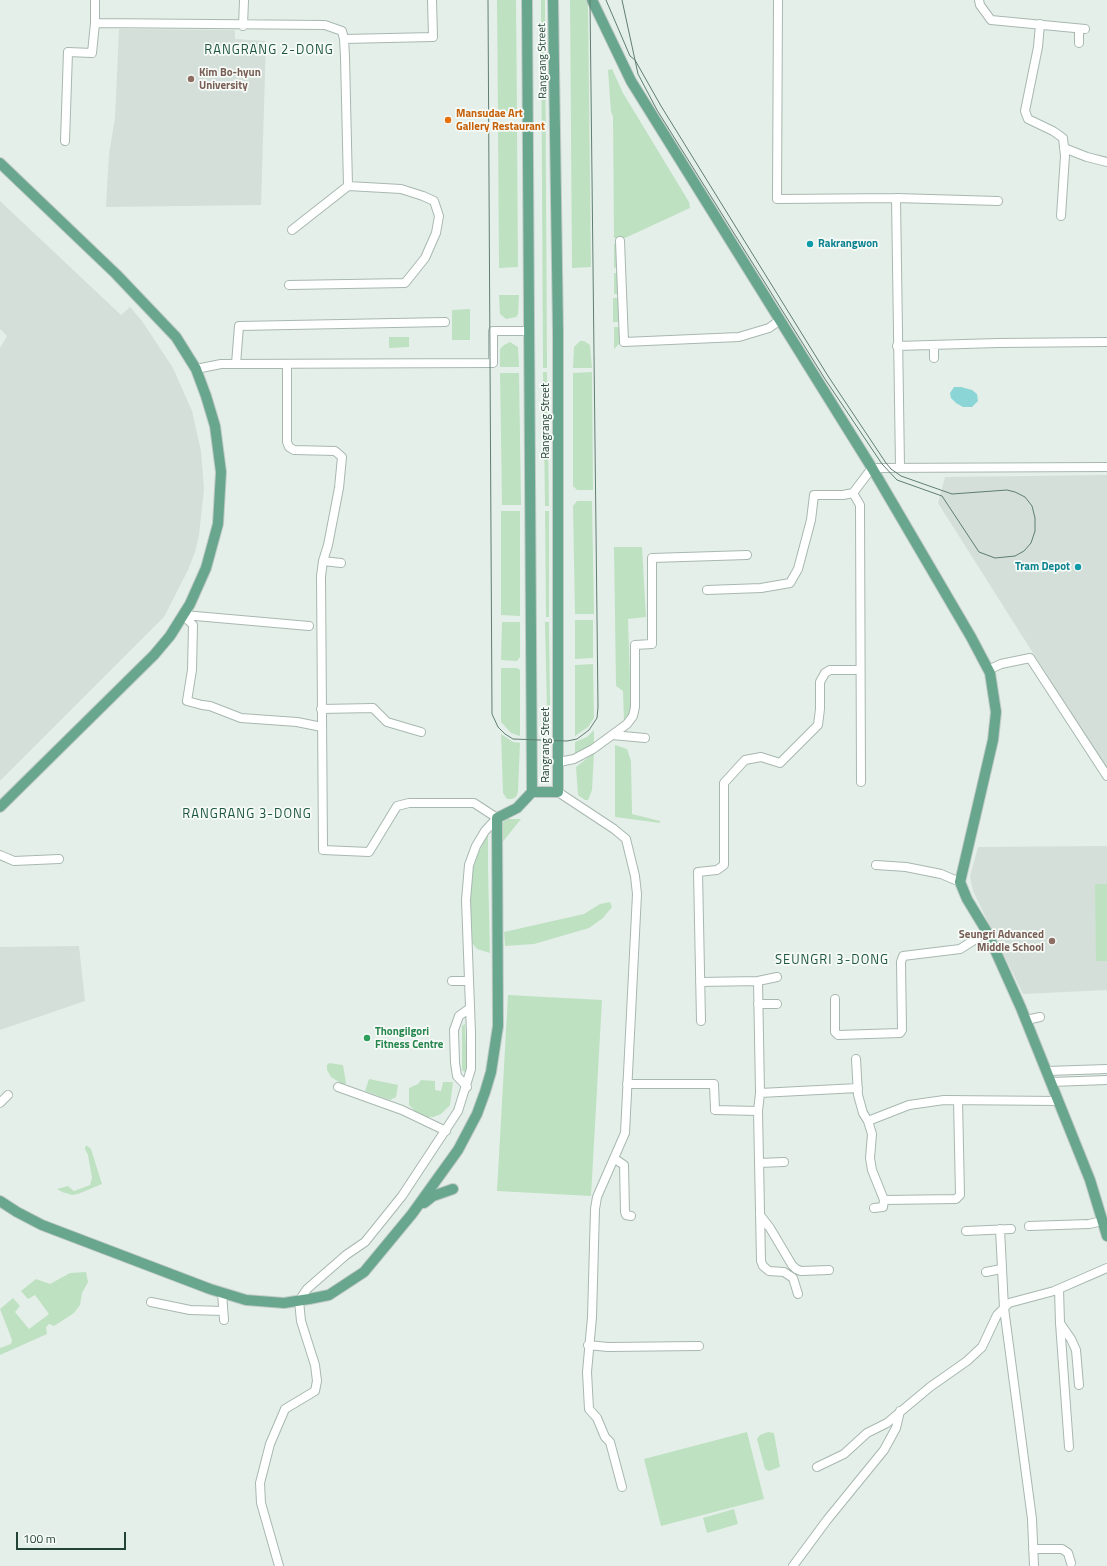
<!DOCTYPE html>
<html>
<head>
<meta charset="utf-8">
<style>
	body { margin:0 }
	#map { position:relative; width:1107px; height:1566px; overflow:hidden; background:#e5efe9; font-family:"Titillium Web",sans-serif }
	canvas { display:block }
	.scale { position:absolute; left:16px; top:1532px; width:110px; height:18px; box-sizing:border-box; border:2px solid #234336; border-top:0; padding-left:5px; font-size:12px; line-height:14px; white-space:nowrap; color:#234336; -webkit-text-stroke:3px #f7fbf8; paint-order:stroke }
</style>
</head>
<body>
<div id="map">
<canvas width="1107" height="1566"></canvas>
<div class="scale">100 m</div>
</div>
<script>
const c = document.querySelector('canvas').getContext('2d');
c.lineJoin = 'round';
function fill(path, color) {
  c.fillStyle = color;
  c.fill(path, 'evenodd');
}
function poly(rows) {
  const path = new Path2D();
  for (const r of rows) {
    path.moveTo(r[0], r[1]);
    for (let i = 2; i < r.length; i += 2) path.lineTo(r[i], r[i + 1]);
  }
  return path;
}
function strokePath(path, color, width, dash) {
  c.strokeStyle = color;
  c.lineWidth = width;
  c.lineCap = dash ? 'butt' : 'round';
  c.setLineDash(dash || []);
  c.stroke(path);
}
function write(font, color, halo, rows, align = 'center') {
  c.font = font + ' "Titillium Web",sans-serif';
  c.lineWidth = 3.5;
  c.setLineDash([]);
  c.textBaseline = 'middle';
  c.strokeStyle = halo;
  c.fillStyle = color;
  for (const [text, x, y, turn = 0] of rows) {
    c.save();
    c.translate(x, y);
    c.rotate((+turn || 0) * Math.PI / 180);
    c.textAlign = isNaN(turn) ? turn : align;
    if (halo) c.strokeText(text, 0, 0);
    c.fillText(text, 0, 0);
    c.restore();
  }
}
fill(poly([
	[119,29,235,30,235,39,266,41,261,205,106,207,109,154,115,118],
	[0,201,121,315,130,307,142,321,173,368,192,411,201,451,204,489,199,535,195,552,188,570,164,617,0,781,0,348,7,336,0,329],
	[1107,475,1107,770,938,503,945,477],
	[1107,846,1107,990,1023,994,973,891,970,876,978,847],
	[79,946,85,1001,0,1030,0,947]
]), '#d3dfd8');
fill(poly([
	[497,0,516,0,517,113,515,116,498,116],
	[541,0,545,0,547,368,543,368],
	[570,0,586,0,588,4,591,267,572,268],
	[612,69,623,93,689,202,690,208,625,238,614,238,613,116,611,112,608,70],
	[498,124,514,124,517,126,518,267,499,268],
	[614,244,619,244,620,267,614,268],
	[614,273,620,273,620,294,614,294],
	[499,295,519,295,518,314,516,317,506,319,500,314],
	[613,298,620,298,620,322,613,322],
	[470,309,470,340,452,340,452,310],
	[614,327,620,327,620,343,614,349],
	[389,337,409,337,409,347,389,348],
	[580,341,584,341,590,345,592,368,573,368,574,347],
	[510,342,518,347,519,367,500,367,500,349,504,345],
	[543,372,547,372,549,506,545,506],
	[592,372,593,490,577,490,573,486,573,373],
	[500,373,519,373,521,505,502,505],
	[577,501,592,501,594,614,575,614,573,506],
	[501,511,520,511,520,616,501,615],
	[545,511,549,511,549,617,546,617],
	[614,547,642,547,646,617,628,619,631,710,624,722,623,691,616,686],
	[575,620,593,620,593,658,575,659],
	[502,622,520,622,520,657,517,661,501,660],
	[545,622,549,622,550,707,547,709],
	[593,664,594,718,588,727,575,736,575,665],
	[501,668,517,668,520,670,520,736,511,733,501,722],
	[594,730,594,743,580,754,575,755,575,742,587,737],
	[501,734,513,742,520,743,518,792,516,797,512,799,507,799,503,793],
	[615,745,627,749,631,761,632,814,660,821,660,823,615,817],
	[594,753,592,790,588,800,585,800,578,795,576,767],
	[507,819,521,819,501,844,502,825,504,820],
	[488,834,488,868,490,953,477,949,472,943,469,935,469,916,471,875,478,853],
	[1095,884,1107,884,1107,961,1096,961],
	[610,902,612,907,603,918,589,928,534,944,505,946,504,932,584,914,600,904],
	[508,995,602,1000,591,1196,497,1191],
	[465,1024,467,1070,465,1072,462,1070,462,1026],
	[329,1063,343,1065,346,1083,344,1085,331,1077,327,1070,327,1065],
	[369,1079,398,1085,396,1097,390,1100,365,1091],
	[421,1080,435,1081,435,1090,441,1091,443,1082,453,1082,450,1105,441,1114,433,1117,425,1117,417,1113,409,1105,409,1088,418,1084],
	[86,1145,91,1149,102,1184,78,1194,72,1195,62,1192,57,1189,68,1186,74,1191,90,1185,92,1178,88,1155,85,1149],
	[86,1272,88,1282,82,1293,80,1305,74,1313,54,1326,49,1324,46,1327,47,1334,0,1355,0,1348,11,1344,12,1340,0,1309,13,1298,20,1306,15,1312,29,1329,49,1314,35,1295,28,1299,21,1291,36,1279,50,1284,70,1273],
	[747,1432,764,1499,661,1526,644,1459],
	[768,1432,774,1433,780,1467,769,1471,765,1469,757,1439,760,1435],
	[734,1509,738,1524,707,1533,703,1518]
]), '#bee1c2');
fill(poly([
	[954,387,961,387,972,390,977,394,978,401,972,407,963,407,956,403,951,398,950,393]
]), '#8bd5d6');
const minor = poly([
	[95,0,95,23],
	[778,0,777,199,896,198,998,201],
	[979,0,980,5,991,20,1085,29],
	[1040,24,1038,47,1025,111,1028,119,1053,131,1063,138,1065,156,1061,216],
	[243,26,244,0],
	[1079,29,1079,43],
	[344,39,433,37,432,0],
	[65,141,68,52,92,53,95,23,325,25,342,31,344,39,345,57,348,186,401,189,423,196,434,201,439,216,436,233,425,258,405,283,289,285],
	[1064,148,1087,157,1107,162],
	[896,198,900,467],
	[292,230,348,186],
	[620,241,624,342,739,337,769,328,780,320],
	[897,346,998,343,1107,342],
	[934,358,934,345],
	[236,364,239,326,445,322],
	[196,369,221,364,493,363,493,331,529,331],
	[853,493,860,505,861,782],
	[323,561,341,563],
	[707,590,761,588,790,583,798,569,811,520,814,495,843,495,853,493,872,468,1107,467],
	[183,615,193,625,192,670,187,701,202,705,210,706,241,718,297,722,322,727],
	[184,615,309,626],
	[988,670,1001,664,1030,658,1107,776],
	[321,709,373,708,387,722,421,732],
	[612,735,645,738],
	[559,762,574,759,593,749,627,724,633,716,635,707,635,645,652,644,652,558,747,555],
	[558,792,614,829,626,839,635,876,637,894,625,1133,597,1197,595,1209,592,1317,587,1372,589,1409,597,1418,605,1437,610,1442,622,1487],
	[0,855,14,861,59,859],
	[876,865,906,867,941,874,960,882],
	[452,981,469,981],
	[758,981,760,1093,758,1111],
	[700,982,758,981,777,977],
	[835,999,835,1032,838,1035,900,1033,902,1030,901,962,903,956,960,949,987,932],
	[758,1004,777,1004],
	[1026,1020,1040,1017],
	[701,1021,698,872,717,870,724,865,724,783,745,760,761,757,780,763,818,725,820,709,820,682,825,673,830,670,860,670],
	[856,1059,858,1095,863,1113,868,1121,872,1134,870,1158,872,1170,884,1200,956,1199,960,1195,958,1100],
	[1047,1071,1107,1069],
	[1051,1082,1107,1080],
	[627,1084,714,1084,715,1110,758,1111,761,1261,763,1266,769,1271,784,1272,793,1278,798,1294],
	[338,1087,402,1110,446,1131],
	[467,1087,457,1076,455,1063,454,1030,459,1016,470,1008],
	[760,1093,858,1088],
	[0,1103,8,1095],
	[868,1121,909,1105,944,1100,1059,1101],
	[615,1159,624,1165,625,1212,626,1215,631,1216],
	[759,1163,784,1162],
	[874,1208,883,1207,884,1200],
	[760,1215,770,1228,792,1265,796,1269,801,1271,829,1270],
	[1029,1226,1089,1224,1102,1221],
	[1000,1229,1004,1308,1032,1519,1034,1566],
	[966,1231,1011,1229],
	[986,1272,1001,1269],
	[1059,1289,1060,1323,1071,1339,1076,1350,1079,1385],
	[222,1293,224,1320],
	[151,1302,190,1310,223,1311],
	[1060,1323,1069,1447],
	[588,1345,608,1347,699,1346],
	[817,1467,844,1454,867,1433,887,1423,930,1387,967,1361,982,1347,997,1315,1009,1303,1054,1291,1107,1268],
	[1033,1549,1062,1549,1068,1553,1071,1563],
	[279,1566,261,1503,260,1483,270,1444,285,1409,315,1391,317,1381,315,1365,301,1321,299,1301,307,1289,346,1255,365,1242,402,1196,458,1111,471,1069,471,1033,466,900,469,865,476,846,485,831,497,818,474,803,409,803,397,806,369,852,323,850,321,576,323,561,328,545,339,488,342,457,335,451,294,450,289,447,287,442,287,364],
	[793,1566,827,1520,884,1450,896,1428,900,1411]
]);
const major = poly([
	[527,0,532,792,558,792,558,332,553,0],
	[592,0,631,81,872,468,971,637,990,673,996,712,993,740,960,882,967,899,987,932,1021,1008,1090,1180,1107,1236],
	[0,163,116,274,176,337,196,369,206,396,215,426,221,472,218,524,206,568,190,604,170,636,154,655,0,807],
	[0,1201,17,1212,42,1225,210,1289,246,1300,284,1303,309,1299,329,1295,364,1272,412,1214,458,1150,477,1114,485,1092,491,1072,498,1026,497,818,517,808,532,792],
	[424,1203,433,1196,453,1189]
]);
strokePath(minor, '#a7b8b0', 10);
strokePath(major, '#c1cac7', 12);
strokePath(minor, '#fff', 8);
strokePath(major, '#68a78e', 10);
strokePath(poly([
	[488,0,492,714,498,727,505,734,513,739,567,741,577,739,589,730,597,718,598,707,590,0],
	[606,0,630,56,635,60,661,106,828,376,886,463,891,469,901,476,952,494,1007,490,1015,492,1025,497,1032,506,1035,518,1035,531,1031,543,1024,551,1015,556,995,558,979,552,942,496,897,480,882,464,825,379,657,110,638,74,635,60,622,0]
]), '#5e7e71', 1);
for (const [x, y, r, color] of [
	[191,79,4,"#8d6e63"],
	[448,120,4,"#e8710a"],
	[810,244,4,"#0f9aa8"],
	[1078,567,4,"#0f9aa8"],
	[1052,941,4,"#8d6e63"],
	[367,1038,4,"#2e9e5b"]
]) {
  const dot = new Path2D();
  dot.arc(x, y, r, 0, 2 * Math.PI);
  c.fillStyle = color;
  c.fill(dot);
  strokePath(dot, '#f7fbf8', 1.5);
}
write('11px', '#234336', '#f7fbf8', [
	["Rangrang Street",543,61,-91],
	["Rangrang Street",546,421,-90],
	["Rangrang Street",546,745,-90]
]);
write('bold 11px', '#785e54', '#f7fbf8', [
	["Kim Bo-hyun",199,73],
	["University",199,86],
	["Seungri Advanced",1044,935,"right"],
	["Middle School",1044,948,"right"]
], 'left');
write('bold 11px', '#c56008', '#f7fbf8', [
	["Mansudae Art",456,114],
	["Gallery Restaurant",456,127]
], 'left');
write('bold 11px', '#0d838f', '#f7fbf8', [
	["Rakrangwon",818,244],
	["Tram Depot",1070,567,"right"]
], 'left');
write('bold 11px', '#27864d', '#f7fbf8', [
	["Thongilgori",375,1032],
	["Fitness Centre",375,1045]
], 'left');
c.letterSpacing = '1px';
write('13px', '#1d5640', '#f7fbf8', [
	["RANGRANG 2-DONG",269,51],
	["RANGRANG 3-DONG",247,815],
	["SEUNGRI 3-DONG",832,961]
]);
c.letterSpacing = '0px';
</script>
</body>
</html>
